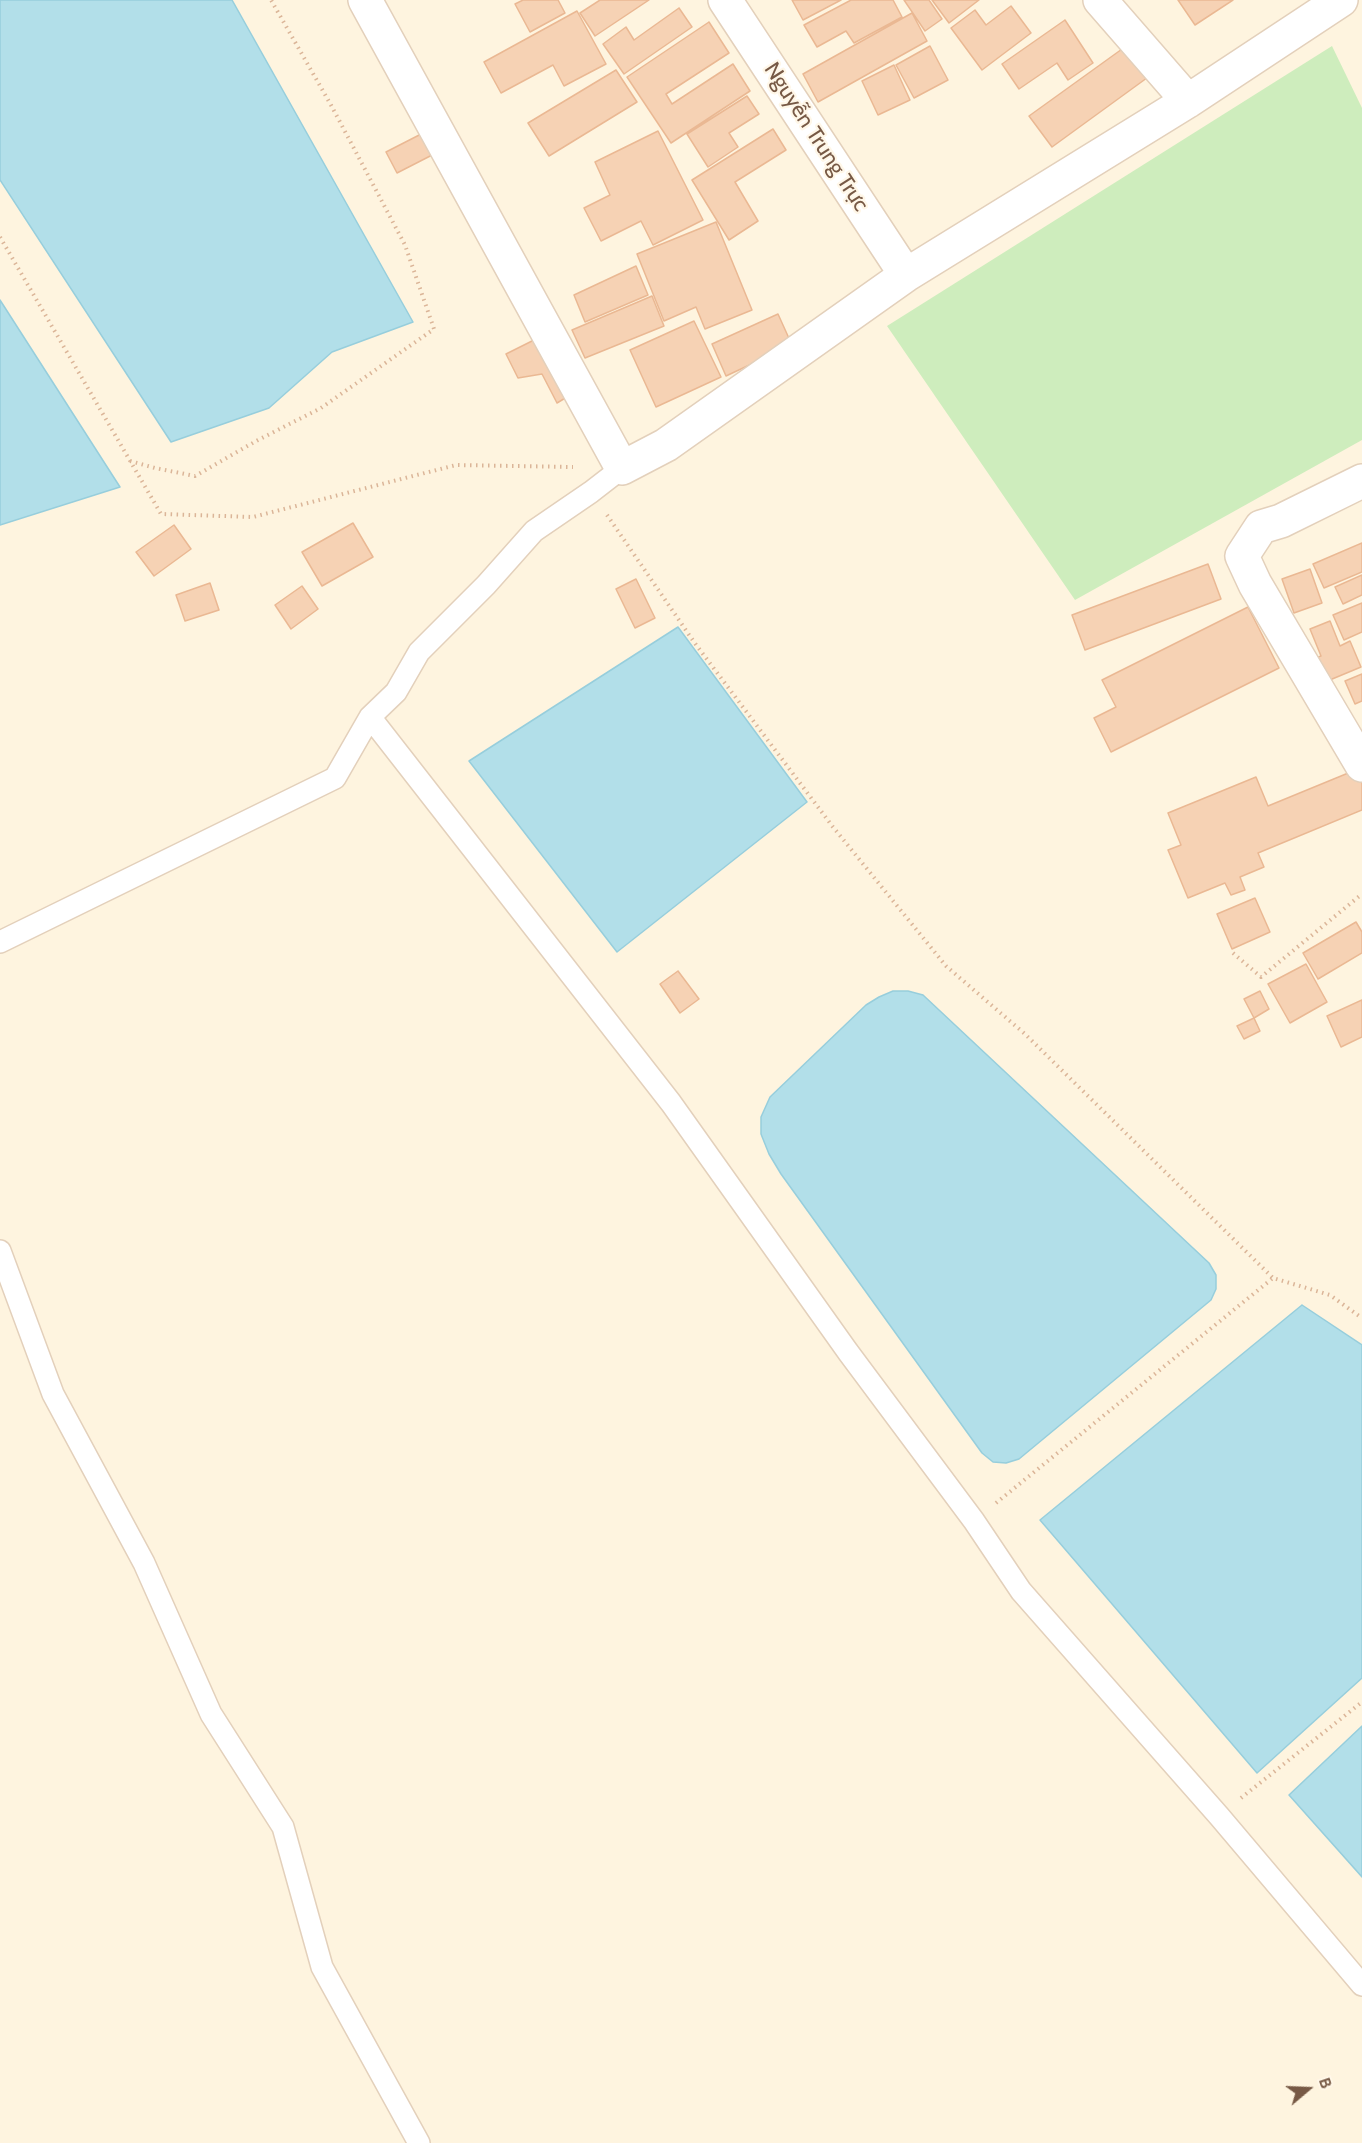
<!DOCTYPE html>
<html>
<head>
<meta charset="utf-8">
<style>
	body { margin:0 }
	#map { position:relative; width:1362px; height:2143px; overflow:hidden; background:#fef4df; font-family:Cabin,sans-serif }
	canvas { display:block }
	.north { position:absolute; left:1278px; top:2059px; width:60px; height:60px; -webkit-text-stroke:4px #fff7e8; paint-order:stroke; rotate:71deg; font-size:16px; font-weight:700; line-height:24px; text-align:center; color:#775945 }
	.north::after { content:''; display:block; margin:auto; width:21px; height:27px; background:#775945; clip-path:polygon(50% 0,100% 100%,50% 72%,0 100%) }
</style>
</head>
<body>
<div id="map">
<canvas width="1362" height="2143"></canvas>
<div class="north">B</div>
</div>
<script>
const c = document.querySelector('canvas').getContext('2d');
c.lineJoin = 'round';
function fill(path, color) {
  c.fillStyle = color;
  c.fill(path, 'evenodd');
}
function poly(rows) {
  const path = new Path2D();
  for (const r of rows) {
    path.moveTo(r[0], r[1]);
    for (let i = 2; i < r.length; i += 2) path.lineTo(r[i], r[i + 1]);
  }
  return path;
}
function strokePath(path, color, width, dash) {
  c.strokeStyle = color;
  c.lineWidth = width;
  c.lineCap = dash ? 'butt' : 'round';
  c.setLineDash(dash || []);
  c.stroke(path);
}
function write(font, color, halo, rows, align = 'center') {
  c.font = font + ' Cabin,sans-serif';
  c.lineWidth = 4.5;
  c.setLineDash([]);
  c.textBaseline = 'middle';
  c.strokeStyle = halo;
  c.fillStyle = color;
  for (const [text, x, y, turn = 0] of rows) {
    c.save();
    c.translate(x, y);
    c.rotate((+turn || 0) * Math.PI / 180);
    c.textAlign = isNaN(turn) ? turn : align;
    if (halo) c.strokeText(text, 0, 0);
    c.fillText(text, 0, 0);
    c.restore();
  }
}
fill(poly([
	[1332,46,1362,108,1362,440,1075,600,887,326]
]), '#ceedbd');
const water = poly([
	[0,0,232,0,413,322,332,352,269,408,171,442,0,180,0,0],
	[0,300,120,487,0,525,0,300],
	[678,627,807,802,617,952,469,761,678,627],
	[893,991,908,991,923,995,1209,1263,1216,1275,1216,1289,1211,1300,1019,1459,1006,1463,993,1462,982,1453,781,1174,769,1154,761,1134,761,1117,770,1097,866,1005,879,997,893,991],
	[1302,1305,1362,1345,1362,1678,1257,1773,1040,1520,1302,1305],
	[1362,1726,1362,1877,1289,1795,1362,1726]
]);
fill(water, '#b2dfe9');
strokePath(water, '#97cedc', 1.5);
const building = poly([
	[523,0,558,0,565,13,530,32,515,4,523,0],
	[600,0,649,0,595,36,580,13,600,0],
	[792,0,841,0,803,20,792,0],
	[851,0,893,0,902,17,854,43,846,31,817,47,804,25,851,0],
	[904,0,929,0,942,19,925,31,904,0],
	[932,0,979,0,949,23,932,0],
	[1178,0,1233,0,1195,25,1178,0],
	[1011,6,1031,33,982,70,951,28,975,10,986,25,1011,6],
	[679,8,692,27,624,74,603,44,626,27,634,40,679,8],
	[577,11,606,64,564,86,553,65,501,93,484,62,577,11],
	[912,13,927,41,818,102,803,74,912,13],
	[1065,20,1093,63,1068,80,1057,63,1019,89,1002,64,1065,20],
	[709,22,729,53,666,94,672,104,733,64,750,91,671,143,627,77,709,22],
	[1129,44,1151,75,1052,147,1029,116,1129,44],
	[930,46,948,80,914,98,896,65,930,46],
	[894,65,910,100,878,115,862,81,894,65],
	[616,70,637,102,549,156,528,123,616,70],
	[747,96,759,114,729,133,738,147,708,167,687,134,747,96],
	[773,129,786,150,735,182,758,221,729,240,692,180,773,129],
	[427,131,438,152,397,173,386,152,427,131],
	[658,131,703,220,653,245,641,221,601,241,584,208,610,195,595,162,658,131],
	[716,222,752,310,705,329,696,307,664,321,637,254,716,222],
	[636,266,648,295,585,322,574,295,636,266],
	[652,296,664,326,585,358,572,330,652,296],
	[778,314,792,345,726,376,712,344,778,314],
	[694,321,721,377,656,407,630,350,694,321],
	[542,336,572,394,557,403,542,374,518,378,506,354,542,336],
	[353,523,373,557,322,586,302,552,353,523],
	[174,525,191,549,154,576,136,552,174,525],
	[1362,543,1362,572,1324,588,1313,564,1362,543],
	[1208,564,1221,599,1085,650,1072,615,1208,564],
	[1310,569,1322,603,1294,613,1282,579,1310,569],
	[1362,575,1362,595,1343,604,1335,587,1362,575],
	[636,579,655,618,635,628,616,589,636,579],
	[210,583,219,610,185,621,176,595,210,583],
	[302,586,318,609,291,629,275,605,302,586],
	[1362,603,1362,632,1344,640,1333,615,1362,603],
	[1248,607,1279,668,1111,752,1094,718,1116,707,1102,680,1248,607],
	[1330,621,1340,646,1350,641,1361,667,1325,682,1315,658,1321,656,1310,629,1330,621],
	[1362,674,1362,701,1355,704,1345,681,1362,674],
	[1358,769,1362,779,1362,810,1258,853,1264,867,1240,877,1245,890,1231,895,1225,883,1188,898,1168,850,1181,845,1168,813,1256,777,1268,806,1358,769],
	[1255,898,1270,932,1232,949,1217,914,1255,898],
	[1356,922,1362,932,1362,953,1318,979,1303,953,1356,922],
	[1306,964,1327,1002,1290,1023,1268,984,1306,964],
	[678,971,699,999,680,1013,660,984,678,971],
	[1260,991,1269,1009,1254,1018,1244,999,1260,991],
	[1362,1000,1362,1037,1341,1047,1327,1016,1362,1000],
	[1254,1018,1260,1031,1244,1039,1237,1026,1254,1018]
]);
fill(building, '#f6d2b4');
strokePath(building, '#eab893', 1.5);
const service = poly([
	[370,717,671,1103,848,1352,974,1521,1021,1591,1219,1816,1362,1985],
	[0,942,335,778,370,717,396,692,419,652,486,585,534,531,591,492,622,468],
	[0,1251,53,1394,144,1563,211,1714,283,1827,322,1967,419,2143]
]);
const minor = poly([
	[365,0,622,468,666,445,906,275,1188,101,1341,0],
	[725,0,906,275],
	[1100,0,1188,101],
	[1362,481,1281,521,1261,527,1242,556,1255,584,1362,765]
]);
strokePath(service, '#e3d0bb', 24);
strokePath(minor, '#e3d0bb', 36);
strokePath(poly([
	[0,237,161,514,253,517,456,465,573,467],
	[130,461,155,468,195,476,258,440,321,408,434,329,405,245,331,105,271,0],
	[607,515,694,642,833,827,946,966,1025,1034,1273,1278],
	[1233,953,1261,977,1362,894],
	[996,1503,1273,1278,1330,1295,1362,1318],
	[1241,1798,1362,1702]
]), '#dbb598', 4, [1.5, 4.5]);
strokePath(service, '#fff', 21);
strokePath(minor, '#fff', 33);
write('22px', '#775945', '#fff7e8', [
	["Nguyễn Trung Trực",816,137,57]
]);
</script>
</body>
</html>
